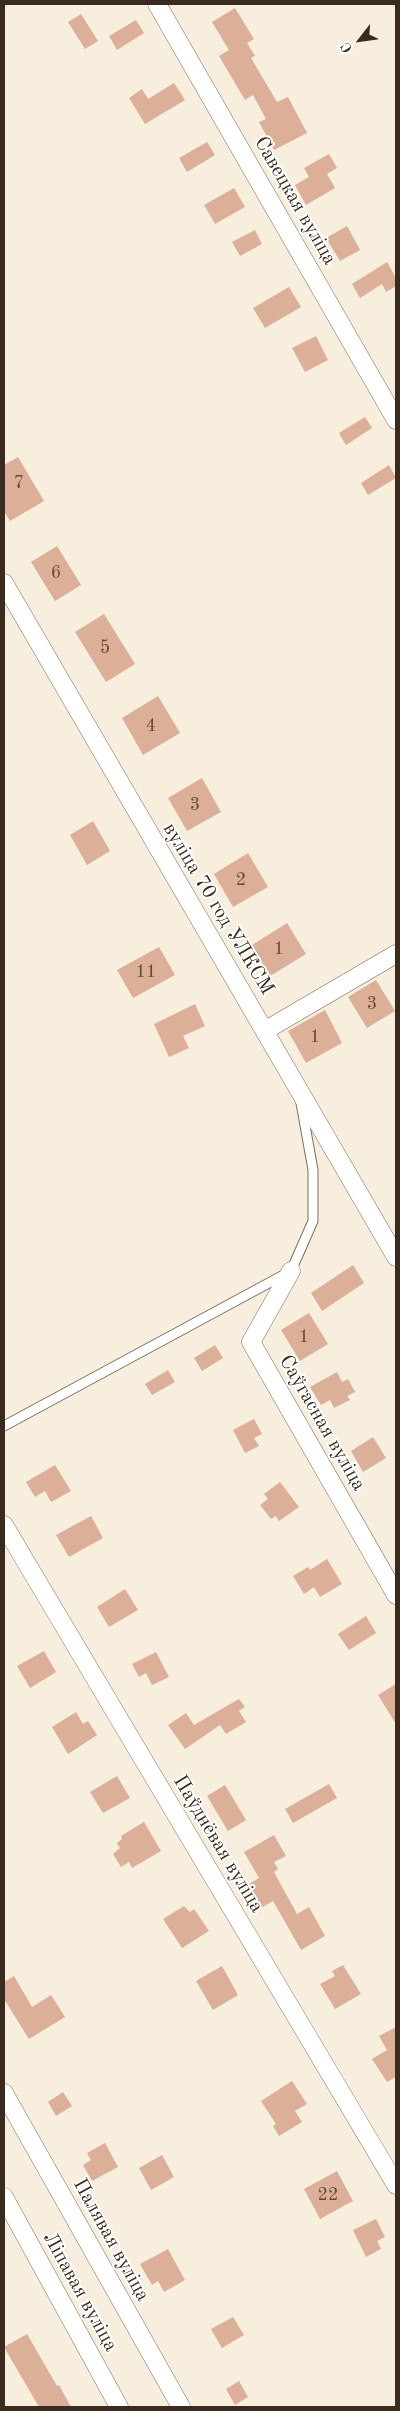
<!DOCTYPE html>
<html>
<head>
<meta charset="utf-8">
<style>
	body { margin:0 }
	#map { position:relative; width:400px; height:2411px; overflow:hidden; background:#f7eede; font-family:"Old Standard TT",serif }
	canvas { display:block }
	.frame { position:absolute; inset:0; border:5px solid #3b2a1e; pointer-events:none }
	.north { position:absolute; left:335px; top:15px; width:50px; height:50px; -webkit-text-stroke:4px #fff; paint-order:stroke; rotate:240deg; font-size:14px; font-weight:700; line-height:20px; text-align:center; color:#3b2a1e }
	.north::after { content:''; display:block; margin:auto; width:18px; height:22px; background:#3b2a1e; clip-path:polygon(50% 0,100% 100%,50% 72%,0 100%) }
</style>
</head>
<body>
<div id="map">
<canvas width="400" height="2411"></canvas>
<div class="frame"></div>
<div class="north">С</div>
</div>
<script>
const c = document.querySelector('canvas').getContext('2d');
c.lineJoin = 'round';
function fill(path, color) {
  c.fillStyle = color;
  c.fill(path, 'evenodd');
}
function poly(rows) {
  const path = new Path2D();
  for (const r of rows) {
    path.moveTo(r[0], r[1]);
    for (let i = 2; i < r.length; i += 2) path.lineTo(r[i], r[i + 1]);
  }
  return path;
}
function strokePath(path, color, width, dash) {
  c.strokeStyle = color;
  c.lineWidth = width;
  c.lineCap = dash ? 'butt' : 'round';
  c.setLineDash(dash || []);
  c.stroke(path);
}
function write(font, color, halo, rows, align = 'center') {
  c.font = font + ' "Old Standard TT",serif';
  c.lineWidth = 4;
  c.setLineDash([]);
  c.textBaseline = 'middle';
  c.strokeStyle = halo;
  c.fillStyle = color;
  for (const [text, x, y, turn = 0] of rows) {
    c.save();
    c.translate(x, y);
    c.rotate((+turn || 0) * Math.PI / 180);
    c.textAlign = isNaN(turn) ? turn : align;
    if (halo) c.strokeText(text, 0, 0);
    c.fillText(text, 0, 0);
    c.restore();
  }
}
fill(poly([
	[235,8,254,39,247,43,255,56,251,58,277,102,288,97,307,133,274,150,259,122,266,119,253,95,245,100,219,56,229,50,212,22],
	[81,14,98,41,85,49,68,22],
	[136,20,144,33,117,50,109,36],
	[174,83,185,100,145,124,129,98,142,89,148,99],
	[207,142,215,155,187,172,179,158],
	[329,154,337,168,327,174,335,188,306,205,295,185,309,177,304,168],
	[234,188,245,207,215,224,204,205],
	[347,226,360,250,340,261,326,238],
	[255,230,262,244,240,256,232,242],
	[387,262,396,278,396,286,386,292,382,284,360,298,352,284],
	[289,287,301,307,265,328,253,308],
	[316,336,328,360,305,372,292,348],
	[365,417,372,428,346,445,339,433],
	[18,457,44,501,10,521,4,511,4,465],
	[389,465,396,478,368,495,361,483],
	[57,546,81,585,55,601,31,562],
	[104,614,135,664,106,682,75,632],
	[158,696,180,733,143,755,122,718],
	[202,778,221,812,187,831,168,798],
	[93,821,110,851,87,865,70,835],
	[248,853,268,887,233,907,214,874],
	[287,923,306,954,270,976,252,945],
	[159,947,175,975,133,998,117,970],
	[376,980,395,1011,367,1028,348,997],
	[195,1004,205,1026,183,1036,189,1048,169,1057,154,1024],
	[325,1010,342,1043,306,1063,288,1031],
	[353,1265,364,1283,322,1311,311,1293],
	[309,1313,328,1344,300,1361,281,1330],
	[215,1345,223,1358,202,1371,194,1358],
	[168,1370,175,1382,152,1395,145,1384],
	[337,1372,342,1382,348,1379,355,1392,347,1396,350,1400,334,1408,330,1400,321,1405,310,1387],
	[254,1419,262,1434,254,1438,259,1446,245,1453,233,1430],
	[373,1437,386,1458,363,1472,351,1451],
	[55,1465,71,1491,51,1502,45,1491,35,1497,26,1482],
	[280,1482,299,1507,279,1521,276,1516,271,1519,260,1505,268,1499,264,1494],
	[91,1516,103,1538,69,1557,56,1535],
	[327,1559,342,1584,320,1597,314,1587,304,1594,293,1576,308,1567,310,1570],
	[125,1589,138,1610,109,1627,97,1607],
	[366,1616,376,1633,349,1650,338,1634],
	[44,1651,56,1672,30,1688,17,1666],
	[156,1652,169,1677,152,1685,146,1673,139,1677,132,1664],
	[396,1684,396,1724,378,1695],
	[239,1699,245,1707,239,1711,246,1722,226,1734,220,1725,185,1749,168,1725,186,1713,194,1725],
	[76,1712,83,1724,88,1721,97,1735,68,1754,52,1727],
	[117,1776,130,1798,103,1813,90,1792],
	[329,1784,337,1798,293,1823,285,1809],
	[225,1785,246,1820,228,1831,207,1796],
	[144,1822,161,1851,132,1868,129,1862,121,1867,113,1854,120,1848,117,1843,122,1839,121,1836],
	[274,1835,286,1856,274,1862,278,1869,274,1872,297,1914,309,1907,325,1936,301,1950,273,1901,257,1910,244,1887,259,1878,244,1852],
	[184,1906,190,1912,194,1909,209,1931,182,1948,163,1919],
	[343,1965,361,1994,335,2009,320,1984,335,1976,332,1971],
	[222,1966,238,1995,213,2010,196,1981],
	[14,1976,32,2007,51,1995,65,2017,29,2039,4,1999,4,1982],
	[396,2027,396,2077,387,2082,372,2059,387,2050,379,2036],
	[292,2081,307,2104,295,2111,302,2122,279,2136,273,2126,276,2124,261,2101],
	[63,2092,72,2106,56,2116,48,2102],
	[105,2143,118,2167,92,2181,83,2165,91,2160,87,2153],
	[162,2155,174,2177,151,2190,139,2168],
	[337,2171,353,2201,320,2219,304,2189],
	[376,2219,385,2237,377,2241,381,2249,366,2257,353,2230],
	[168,2249,185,2280,164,2292,158,2281,152,2285,140,2264],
	[233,2317,244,2335,222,2348,211,2329],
	[27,2334,57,2386,59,2385,71,2407,39,2407,4,2347],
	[239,2381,248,2397,235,2405,226,2389]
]), '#dbaf98');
const lane = poly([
	[4,1426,291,1271,313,1221,313,1170,301,1103]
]);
const street = poly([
	[157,4,396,420],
	[4,583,396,1257],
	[266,1030,396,954],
	[291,1271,251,1342,396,1595],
	[4,1525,396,2185],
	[4,2093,181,2407],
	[4,2197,119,2407]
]);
strokePath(lane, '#7d6f61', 11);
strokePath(street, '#7d6f61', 19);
strokePath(lane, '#fff', 9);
strokePath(street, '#fff', 18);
write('18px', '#634b3c', null, [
	["7",19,483],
	["6",56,573],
	["5",105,648],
	["4",151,726],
	["3",195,805],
	["2",241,880],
	["1",279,949],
	["11",146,972],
	["3",372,1004],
	["1",315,1037],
	["1",304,1337],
	["22",328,2195]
]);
write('20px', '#3b2a1e', '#fff', [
	["Савецкая вуліца",295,201,60],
	["вуліца 70 год УЛКСМ",218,909,59],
	["Саўгасная вуліца",322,1423,60],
	["Паўднёвая вуліца",218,1844,59],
	["Палявая вуліца",111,2240,61],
	["Ліпавая вуліца",80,2292,61]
]);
</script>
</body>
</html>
